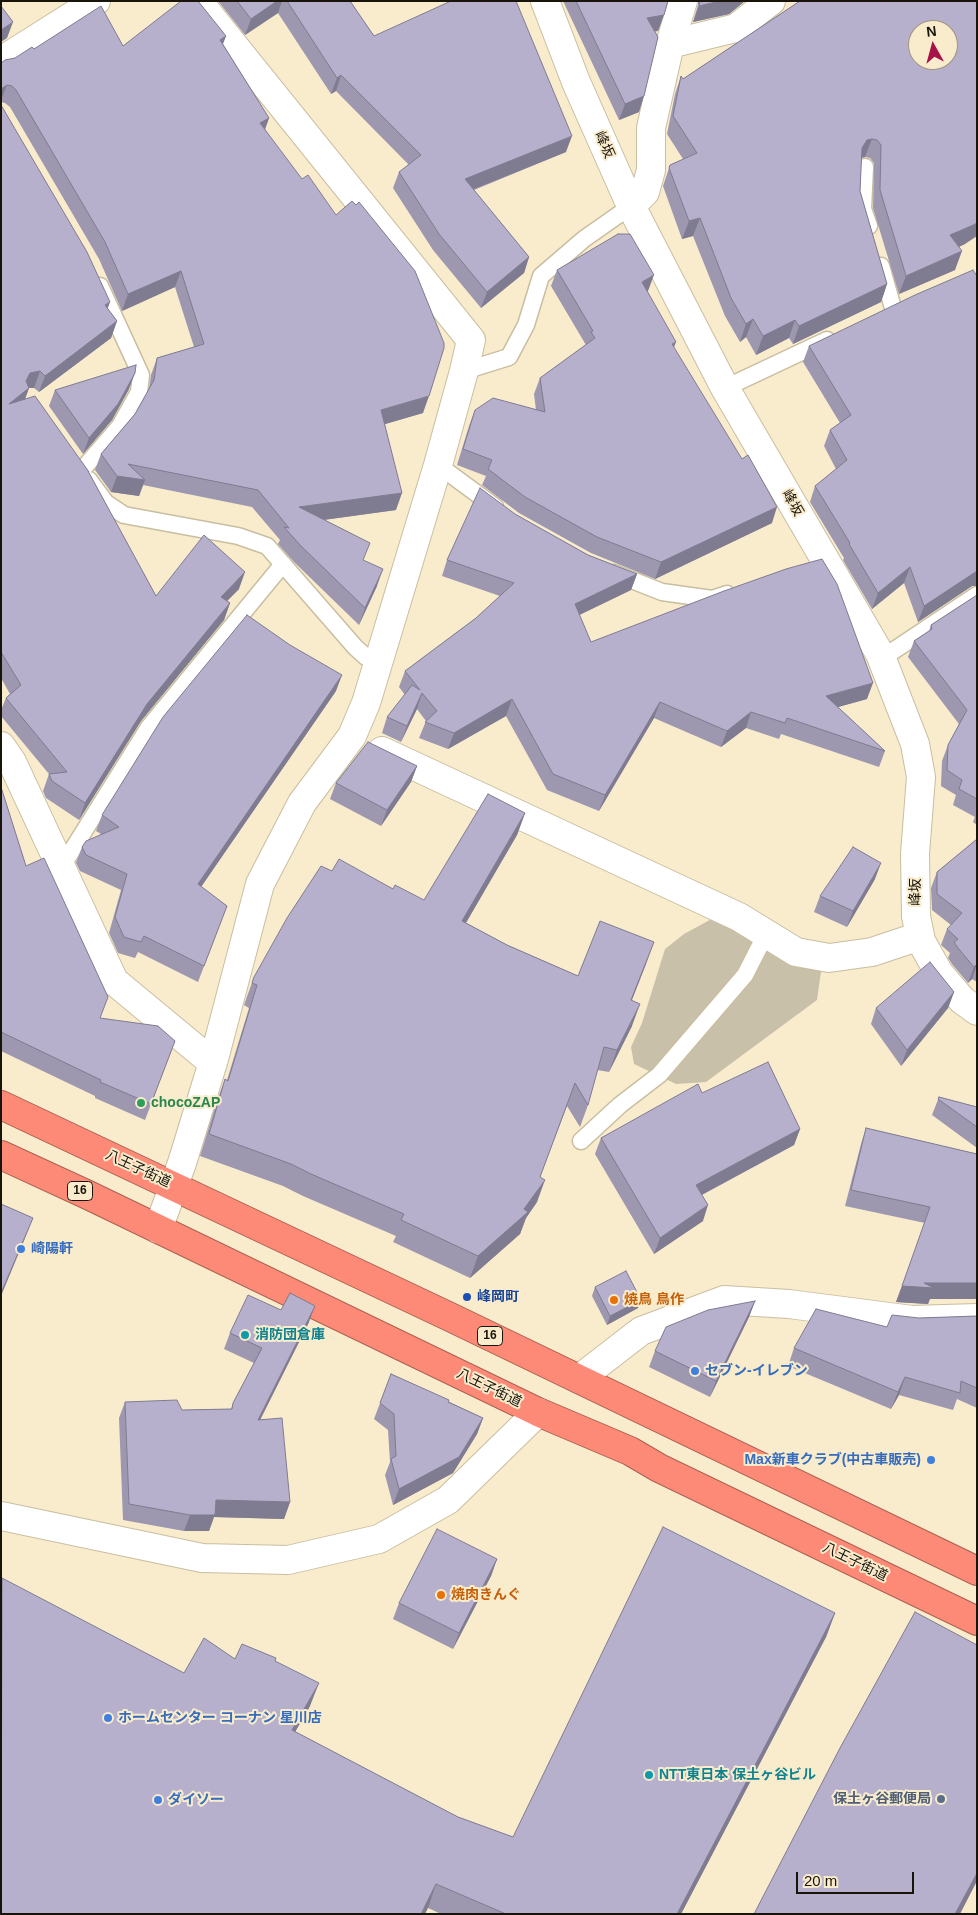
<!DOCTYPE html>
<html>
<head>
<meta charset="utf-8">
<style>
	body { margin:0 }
	#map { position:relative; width:978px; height:1915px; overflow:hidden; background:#f8eccd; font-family:Helvetica,sans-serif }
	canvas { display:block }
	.frame { position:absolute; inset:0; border:2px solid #19140a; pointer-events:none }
	.north { position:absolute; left:908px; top:20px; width:50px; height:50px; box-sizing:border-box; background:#f8eccd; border:1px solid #9f967f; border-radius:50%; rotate:353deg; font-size:14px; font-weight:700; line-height:20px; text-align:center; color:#19140a }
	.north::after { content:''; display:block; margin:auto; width:18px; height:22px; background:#a71249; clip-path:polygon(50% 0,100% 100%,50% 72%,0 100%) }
	.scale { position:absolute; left:796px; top:1872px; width:118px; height:22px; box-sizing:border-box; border:2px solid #19140a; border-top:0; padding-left:6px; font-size:15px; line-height:18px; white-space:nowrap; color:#19140a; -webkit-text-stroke:4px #f8eccd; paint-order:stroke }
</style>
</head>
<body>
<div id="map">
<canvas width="978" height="1915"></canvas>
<div class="frame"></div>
<div class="north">N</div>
<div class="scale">20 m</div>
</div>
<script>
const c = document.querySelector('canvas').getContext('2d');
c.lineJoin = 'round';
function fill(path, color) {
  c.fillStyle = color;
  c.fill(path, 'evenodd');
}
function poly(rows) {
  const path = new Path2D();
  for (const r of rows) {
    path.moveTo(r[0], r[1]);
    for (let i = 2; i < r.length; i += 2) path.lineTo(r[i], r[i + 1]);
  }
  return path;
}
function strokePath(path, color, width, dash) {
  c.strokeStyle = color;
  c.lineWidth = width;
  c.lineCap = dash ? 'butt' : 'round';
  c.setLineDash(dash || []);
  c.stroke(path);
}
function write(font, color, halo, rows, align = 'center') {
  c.font = font + ' Helvetica,"Noto Sans JP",sans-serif';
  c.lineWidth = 4;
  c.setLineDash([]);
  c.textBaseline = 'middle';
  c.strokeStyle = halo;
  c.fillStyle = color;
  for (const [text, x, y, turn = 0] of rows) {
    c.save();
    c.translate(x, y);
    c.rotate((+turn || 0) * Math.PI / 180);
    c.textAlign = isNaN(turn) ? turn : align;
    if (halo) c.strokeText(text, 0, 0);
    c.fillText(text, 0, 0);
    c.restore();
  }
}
fill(poly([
	[717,916,822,965,817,1000,706,1082,676,1084,634,1064,631,1047,642,1023,665,949,684,934]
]), '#c9c0a9');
const lane = poly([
	[865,167,863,209,869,226],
	[881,266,893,308],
	[464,371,509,357,526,325,541,276,584,239,631,206],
	[725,388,827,340],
	[438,465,495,507],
	[82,470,120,426,139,392,141,375,100,286],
	[89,480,106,503,124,515,238,536,267,546,355,647,366,657,378,662],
	[614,573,662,592,712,599,727,594],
	[881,659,977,595],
	[61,868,149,727,283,564],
	[581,1141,620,1105,659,1075,745,975,766,934]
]);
const street = poly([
	[545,1,576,82,631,206,725,388,880,654,915,744,921,777,915,854,916,916,921,941,939,973,962,1000,977,1011],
	[670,44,736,28,771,1],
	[1,61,96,1],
	[631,206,645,192,651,170,651,128,670,44,683,1],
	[1,746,12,762,114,981,213,1063],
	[382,751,739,917,796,952,829,958,872,952,920,936],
	[158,1229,182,1163,214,1059,260,884,302,803,352,736,366,703,438,465,464,371,471,340,198,1],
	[579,1379,641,1331,724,1300,789,1304,912,1320,977,1318],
	[1,1516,202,1558,288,1560,379,1539,448,1500,538,1412]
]);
const highway = poly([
	[1,1105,448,1316,977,1571],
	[1,1155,88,1195,538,1412,630,1451,659,1468,977,1621]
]);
strokePath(lane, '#c9bea0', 19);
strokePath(street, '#c9bea0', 30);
strokePath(highway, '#ad6051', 30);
strokePath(lane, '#fff', 16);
strokePath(street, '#fff', 28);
strokePath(highway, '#fd8977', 28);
fill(poly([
	[218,1,350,1,374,36,566,152,474,190,529,257,524,273,481,308,433,250,393,188,399,172,409,165,336,91,331,94,278,13,245,35],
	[563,1,668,1,658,31,654,31,639,112,619,120],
	[698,1,745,1,729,14,693,22,698,5],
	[800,1,965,244,959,247,955,270,899,294,873,208,874,163,870,158,865,157,861,158,860,191,887,284,881,302,793,344,789,338,756,355,746,337,740,342,725,316,693,236,682,239,663,186,670,165,683,159,667,134,675,94,681,76,683,79],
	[226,36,223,44,269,118,265,129,423,413,385,424,396,510,324,520,363,560,377,586,359,625,294,562,278,544,280,540,252,507,143,485,139,496,111,492,95,470,101,454,135,414,149,389,151,375,157,358,194,347,175,287,122,311,99,259,10,107,5,103,1,102,1,63,15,58,34,49,123,46],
	[1,105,108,309,117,321,111,338,39,392,34,388,29,388,25,398,89,472,89,473,156,596,239,589,227,601,230,603,224,620,141,721,79,820,46,798,43,791,49,774,1,716,1,710,6,698,10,694,1,678],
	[557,270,648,291,647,292,674,348,772,523,655,579,591,553,519,513,482,485,486,476,457,465,469,426,475,410,536,410,534,394,540,378,586,345,551,286],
	[977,276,977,586,972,586,918,622,904,583,872,609,843,560,844,558,810,502,815,486,836,469,824,446,830,430,840,423,803,362,809,346],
	[129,389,112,420,83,454,49,406,55,390],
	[515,514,588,555,637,574,631,590,579,615,591,642,867,699,838,707,885,751,879,767,781,734,779,739,746,728,721,747,654,718,599,811,547,790,506,716,448,749,419,738,426,721,417,709,401,742,382,733,387,717,405,695,399,687,405,671,476,618,500,596,442,576,447,560],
	[977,595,977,825,973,822,975,817,953,805,956,795,941,786,942,761,948,745,959,724,908,657,914,641,929,631,931,625],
	[336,691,201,887,227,906,198,982,138,952,135,958,118,953,109,933,121,890,80,871,76,863,82,847,101,834,96,831,102,815],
	[417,766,411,782,381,826,330,799,336,783],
	[1,787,26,866,100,1018,175,1041,145,1120,95,1098,95,1096,1,1051],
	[525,813,517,835,466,923,507,945,578,976,646,964,632,1000,632,1026,609,1072,597,1070,588,1105,580,1127,567,1106,540,1177,537,1202,526,1218,520,1234,470,1278,393,1242,396,1236,303,1196,283,1186,200,1156,217,1101,225,1079,227,1080,249,1008,244,1005,254,977,332,871,393,889,424,900],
	[977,839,977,982,972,979,968,983,952,964,948,958,950,953,941,945,947,929,951,925,932,910,931,888,937,872],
	[875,879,847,927,814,912,820,896],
	[954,992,948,1008,901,1066,871,1024,876,1008],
	[702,1093,800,1129,794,1145,702,1195,703,1221,654,1254,595,1154,601,1138],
	[939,1097,977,1107,977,1148,932,1115],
	[866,1128,977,1154,928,1304,896,1302,925,1223,845,1206,861,1144],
	[595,1287,638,1308,607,1325,592,1296],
	[755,1301,749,1317,710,1397,649,1367,655,1351],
	[281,1310,309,1322,260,1420,290,1502,284,1519,214,1517,209,1531,184,1531,123,1520,119,1418,125,1402,182,1410,231,1409,233,1403,254,1363,224,1349,230,1333],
	[977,1316,977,1408,957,1399,953,1410,899,1395,891,1409,788,1366,794,1348,887,1327,919,1318],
	[391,1374,483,1418,477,1434,453,1473,393,1505,385,1475,390,1462,388,1430,374,1419],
	[497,1559,491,1576,453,1649,393,1619,399,1603],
	[835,1613,826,1637,681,1914,441,1914,428,1908,184,1673,235,1659,275,1661,310,1706,295,1732,458,1817,513,1837]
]), '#9d97b0');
fill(poly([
	[277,1,282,1,278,13,245,35,251,19],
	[720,1,745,1,729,14,693,22,699,6],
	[664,15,658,31,641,34,647,18],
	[13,22,7,38,1,42,1,30],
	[226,36,219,53,220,40],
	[341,75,336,91,331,94,337,78],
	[7,85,1,100,1,89],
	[644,96,639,112,619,120,625,104],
	[269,118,263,135,260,123],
	[572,136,566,152,459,195,465,179],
	[872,139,865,157,860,158,862,148,867,140],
	[700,218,693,236,682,239,689,221],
	[977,223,977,236,965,244,944,253,950,235],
	[962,251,955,270,899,294,906,276],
	[529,257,524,273,481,308,487,292],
	[181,271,175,287,122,311,128,294],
	[654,275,648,291,636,298,642,282],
	[887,284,881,302,793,344,799,326],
	[110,302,104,319,105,305],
	[753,319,746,337,740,342,746,324],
	[795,320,789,338,756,355,763,336],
	[117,321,111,338,39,392,45,376],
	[676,342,670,358,672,344],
	[40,371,34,388,29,388,23,405,9,404,26,381,30,373],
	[135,373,129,389,112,420,83,454,89,438],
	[429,396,423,413,375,427,381,410],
	[117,476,145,480,139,496,111,492],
	[402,493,396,510,293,524,299,507],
	[777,507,772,523,655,579,661,562],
	[910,567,904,583,872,609,878,593],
	[383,569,377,586,359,625,365,608],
	[977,571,977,586,972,586,918,622,924,606],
	[245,572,239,589,215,613,221,597],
	[637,574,631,590,569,620,575,604],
	[230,603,224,620,141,721,79,820,85,803,147,704],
	[342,675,336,691,192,900,198,884],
	[873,683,867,699,820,712,826,696],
	[422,693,417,709,401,742,407,726],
	[512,699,506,716,448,749,454,733],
	[660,702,654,718,599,811,605,795],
	[751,712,746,728,721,747,727,731],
	[417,766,411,782,381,826,387,810],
	[525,813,517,835,454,943,462,921],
	[881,863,875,879,847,927,853,911],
	[654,942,646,964,623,1022,631,1000],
	[977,964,972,979,968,983,974,967],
	[954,992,948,1008,901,1066,907,1050],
	[640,1004,632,1026,609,1072,617,1050],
	[800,1129,794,1145,690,1201,696,1185],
	[545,1180,537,1202,526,1218,520,1234,470,1278,478,1256,524,1209],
	[708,1205,703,1221,654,1254,660,1238],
	[33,1218,23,1243,1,1296,1,1293],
	[924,1283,977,1283,977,1299,930,1299,928,1304,896,1302,902,1286],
	[641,1300,638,1308,607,1325,610,1316],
	[755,1301,749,1317,710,1397,716,1381],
	[315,1306,309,1322,252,1436,258,1420],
	[905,1377,899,1395,891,1409,898,1392],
	[483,1418,477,1434,453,1473,393,1505,399,1489],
	[216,1500,290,1502,284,1519,214,1517,209,1531,184,1531,190,1515],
	[497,1559,491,1576,453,1649,459,1633],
	[835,1613,826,1637,681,1914,677,1914],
	[319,1683,310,1706,283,1753,292,1730],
	[977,1873,977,1881,960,1914,955,1914],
	[436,1884,428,1908,425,1914,421,1914]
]), '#7f7b90');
const building = poly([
	[181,1,198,1,226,36,220,40,269,118,260,123,302,179,308,175,336,215,352,201,356,205,359,202,415,271,444,343,444,348,429,396,381,410,402,493,299,507,370,543,363,560,383,569,365,608,300,545,284,527,289,528,258,490,128,464,145,480,117,476,101,454,135,414,154,380,157,358,204,344,181,271,128,294,105,242,16,90,12,86,7,85,1,89,1,63,5,60,15,58,32,47,34,49,101,6,123,46,181,1],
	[237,1,277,1,251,19,237,1],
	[287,1,350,1,374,36,451,1,516,1,572,136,465,179,529,257,487,292,439,234,399,172,421,155,341,75,337,78,287,1],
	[576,1,668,1,664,15,647,18,658,37,644,96,625,104,576,1],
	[700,1,720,1,699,6,700,1],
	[800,1,977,1,977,223,971,226,950,235,962,251,906,276,880,190,881,145,877,140,872,139,867,140,862,148,860,191,887,284,799,326,795,320,763,336,753,319,746,324,731,298,700,218,689,221,669,168,670,165,697,153,673,116,681,76,683,79,800,1],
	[918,30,948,30,948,60,918,60,918,30],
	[1,6,13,22,1,30,1,6],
	[1,105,87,252,110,302,105,305,117,321,45,376,40,371,30,373,26,381,29,388,9,404,35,396,89,472,88,471,156,596,204,535,245,572,221,597,230,603,147,704,85,803,52,781,49,774,67,772,6,698,21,685,1,652,1,105],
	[618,234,630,234,654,275,642,282,676,342,672,344,742,459,748,455,777,507,661,562,597,537,525,497,488,469,492,460,463,449,475,410,493,398,545,412,540,378,595,338,591,332,593,331,557,270,618,234],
	[973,270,977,276,977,571,924,606,910,567,878,593,849,544,850,543,815,486,847,460,830,430,851,415,809,346,915,295,973,270],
	[136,365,135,373,118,404,89,438,55,390,136,365],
	[480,488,515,514,588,555,637,574,575,604,591,642,724,591,786,569,822,559,837,584,873,683,826,696,885,751,787,718,785,723,751,712,727,731,660,702,605,795,553,774,512,699,454,733,425,722,437,711,422,693,407,726,387,717,412,685,420,690,405,671,476,618,514,583,447,560,480,488],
	[977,595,977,799,959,789,962,780,947,770,948,745,967,710,914,641,932,629,931,625,977,595],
	[247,615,290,645,342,675,198,884,227,906,204,966,144,936,141,942,124,937,115,917,127,874,86,855,82,847,86,841,119,827,102,815,163,717,247,615],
	[368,742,417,766,387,810,336,783,368,742],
	[1,787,26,866,44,858,108,997,100,1018,158,1026,175,1041,151,1104,100,1082,101,1080,1,1032,1,787],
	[488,794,525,813,462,921,507,945,578,976,600,921,654,942,631,1000,640,1004,617,1050,604,1047,588,1105,575,1083,540,1177,545,1180,524,1209,528,1212,478,1256,401,1220,404,1214,311,1174,291,1164,209,1134,225,1079,228,1081,257,985,252,983,254,977,287,918,321,866,332,871,339,859,393,889,395,885,424,900,488,794],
	[977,839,977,964,974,967,958,948,954,942,958,939,947,929,962,913,937,894,937,872,977,839],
	[853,847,881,863,853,911,820,896,853,847],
	[930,962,954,992,907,1050,876,1008,930,962],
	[768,1062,800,1129,696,1185,708,1205,660,1238,601,1138,698,1084,702,1093,768,1062],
	[939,1097,977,1107,977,1127,938,1099,939,1097],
	[866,1128,977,1154,977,1283,924,1283,934,1288,902,1286,930,1207,851,1190,866,1128],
	[1,1204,33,1218,1,1293,1,1204],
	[626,1271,641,1300,610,1316,595,1287,626,1271],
	[290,1293,315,1306,258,1420,282,1418,290,1502,216,1500,215,1515,190,1515,129,1504,125,1402,177,1400,182,1410,232,1409,233,1403,262,1348,230,1333,248,1295,281,1310,290,1293],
	[755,1301,716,1381,655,1351,666,1327,708,1310,755,1301],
	[816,1309,887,1327,892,1315,919,1318,977,1316,977,1388,961,1381,960,1393,905,1377,898,1392,794,1348,816,1309],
	[391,1374,449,1400,448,1402,483,1418,459,1457,399,1489,391,1459,396,1456,394,1414,380,1403,391,1374],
	[663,1527,835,1613,677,1914,506,1914,436,1884,421,1914,1,1914,2,1578,184,1673,204,1638,235,1659,242,1644,276,1658,275,1661,319,1683,292,1730,458,1817,513,1837,663,1527],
	[437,1529,497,1559,459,1633,399,1603,437,1529],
	[915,1612,977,1645,977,1873,955,1914,754,1914,840,1748,915,1612]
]);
fill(building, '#b6b0cd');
strokePath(building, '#7f7b90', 1);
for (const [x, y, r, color] of [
	[141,1103,5,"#2e9e5b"],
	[21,1249,5,"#3f7fe0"],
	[467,1297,5,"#1a4fb4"],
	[614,1300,5,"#e8710a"],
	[245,1335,5,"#0f9aa8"],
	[695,1371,5,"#3f7fe0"],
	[931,1460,5,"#3f7fe0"],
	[441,1595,5,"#e8710a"],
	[108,1718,5,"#3f7fe0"],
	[649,1775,5,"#0f9aa8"],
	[941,1799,5,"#5c6f8a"],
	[158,1800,5,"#3f7fe0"]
]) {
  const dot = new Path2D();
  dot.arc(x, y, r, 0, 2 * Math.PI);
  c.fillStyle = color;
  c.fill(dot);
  strokePath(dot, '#f8eccd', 2);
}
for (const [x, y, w] of [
	[80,1191,25],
	[490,1336,25]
]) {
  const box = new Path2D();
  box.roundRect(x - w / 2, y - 9.5, w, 19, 4);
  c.fillStyle = '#f8eccd';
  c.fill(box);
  strokePath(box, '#19140a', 1);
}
write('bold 12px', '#19140a', null, [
	["16",80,1191],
	["16",490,1336]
]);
write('14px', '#19140a', '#f8eccd', [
	["峰坂",604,145,66],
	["峰坂",792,503,60],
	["峰坂",916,892,-90],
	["八王子街道",138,1169,25],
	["八王子街道",489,1388,26],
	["八王子街道",855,1562,26]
]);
write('bold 14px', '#27864d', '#f8eccd', [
	["chocoZAP",151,1103]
], 'left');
write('bold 14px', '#366cbe', '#f8eccd', [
	["崎陽軒",31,1249],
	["セブン-イレブン",705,1371],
	["Max新車クラブ(中古車販売)",921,1460,"right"],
	["ホームセンター コーナン 星川店",118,1718],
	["ダイソー",168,1800]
], 'left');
write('bold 14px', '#164399', '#f8eccd', [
	["峰岡町",477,1297]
], 'left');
write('bold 14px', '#c56008', '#f8eccd', [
	["焼鳥 鳥作",624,1300],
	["焼肉きんぐ",451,1595]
], 'left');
write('bold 14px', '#0d838f', '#f8eccd', [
	["消防団倉庫",255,1335],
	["NTT東日本 保土ヶ谷ビル",659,1775]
], 'left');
write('bold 14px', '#4e5e75', '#f8eccd', [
	["保土ヶ谷郵便局",931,1799]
], 'right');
</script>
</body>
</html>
